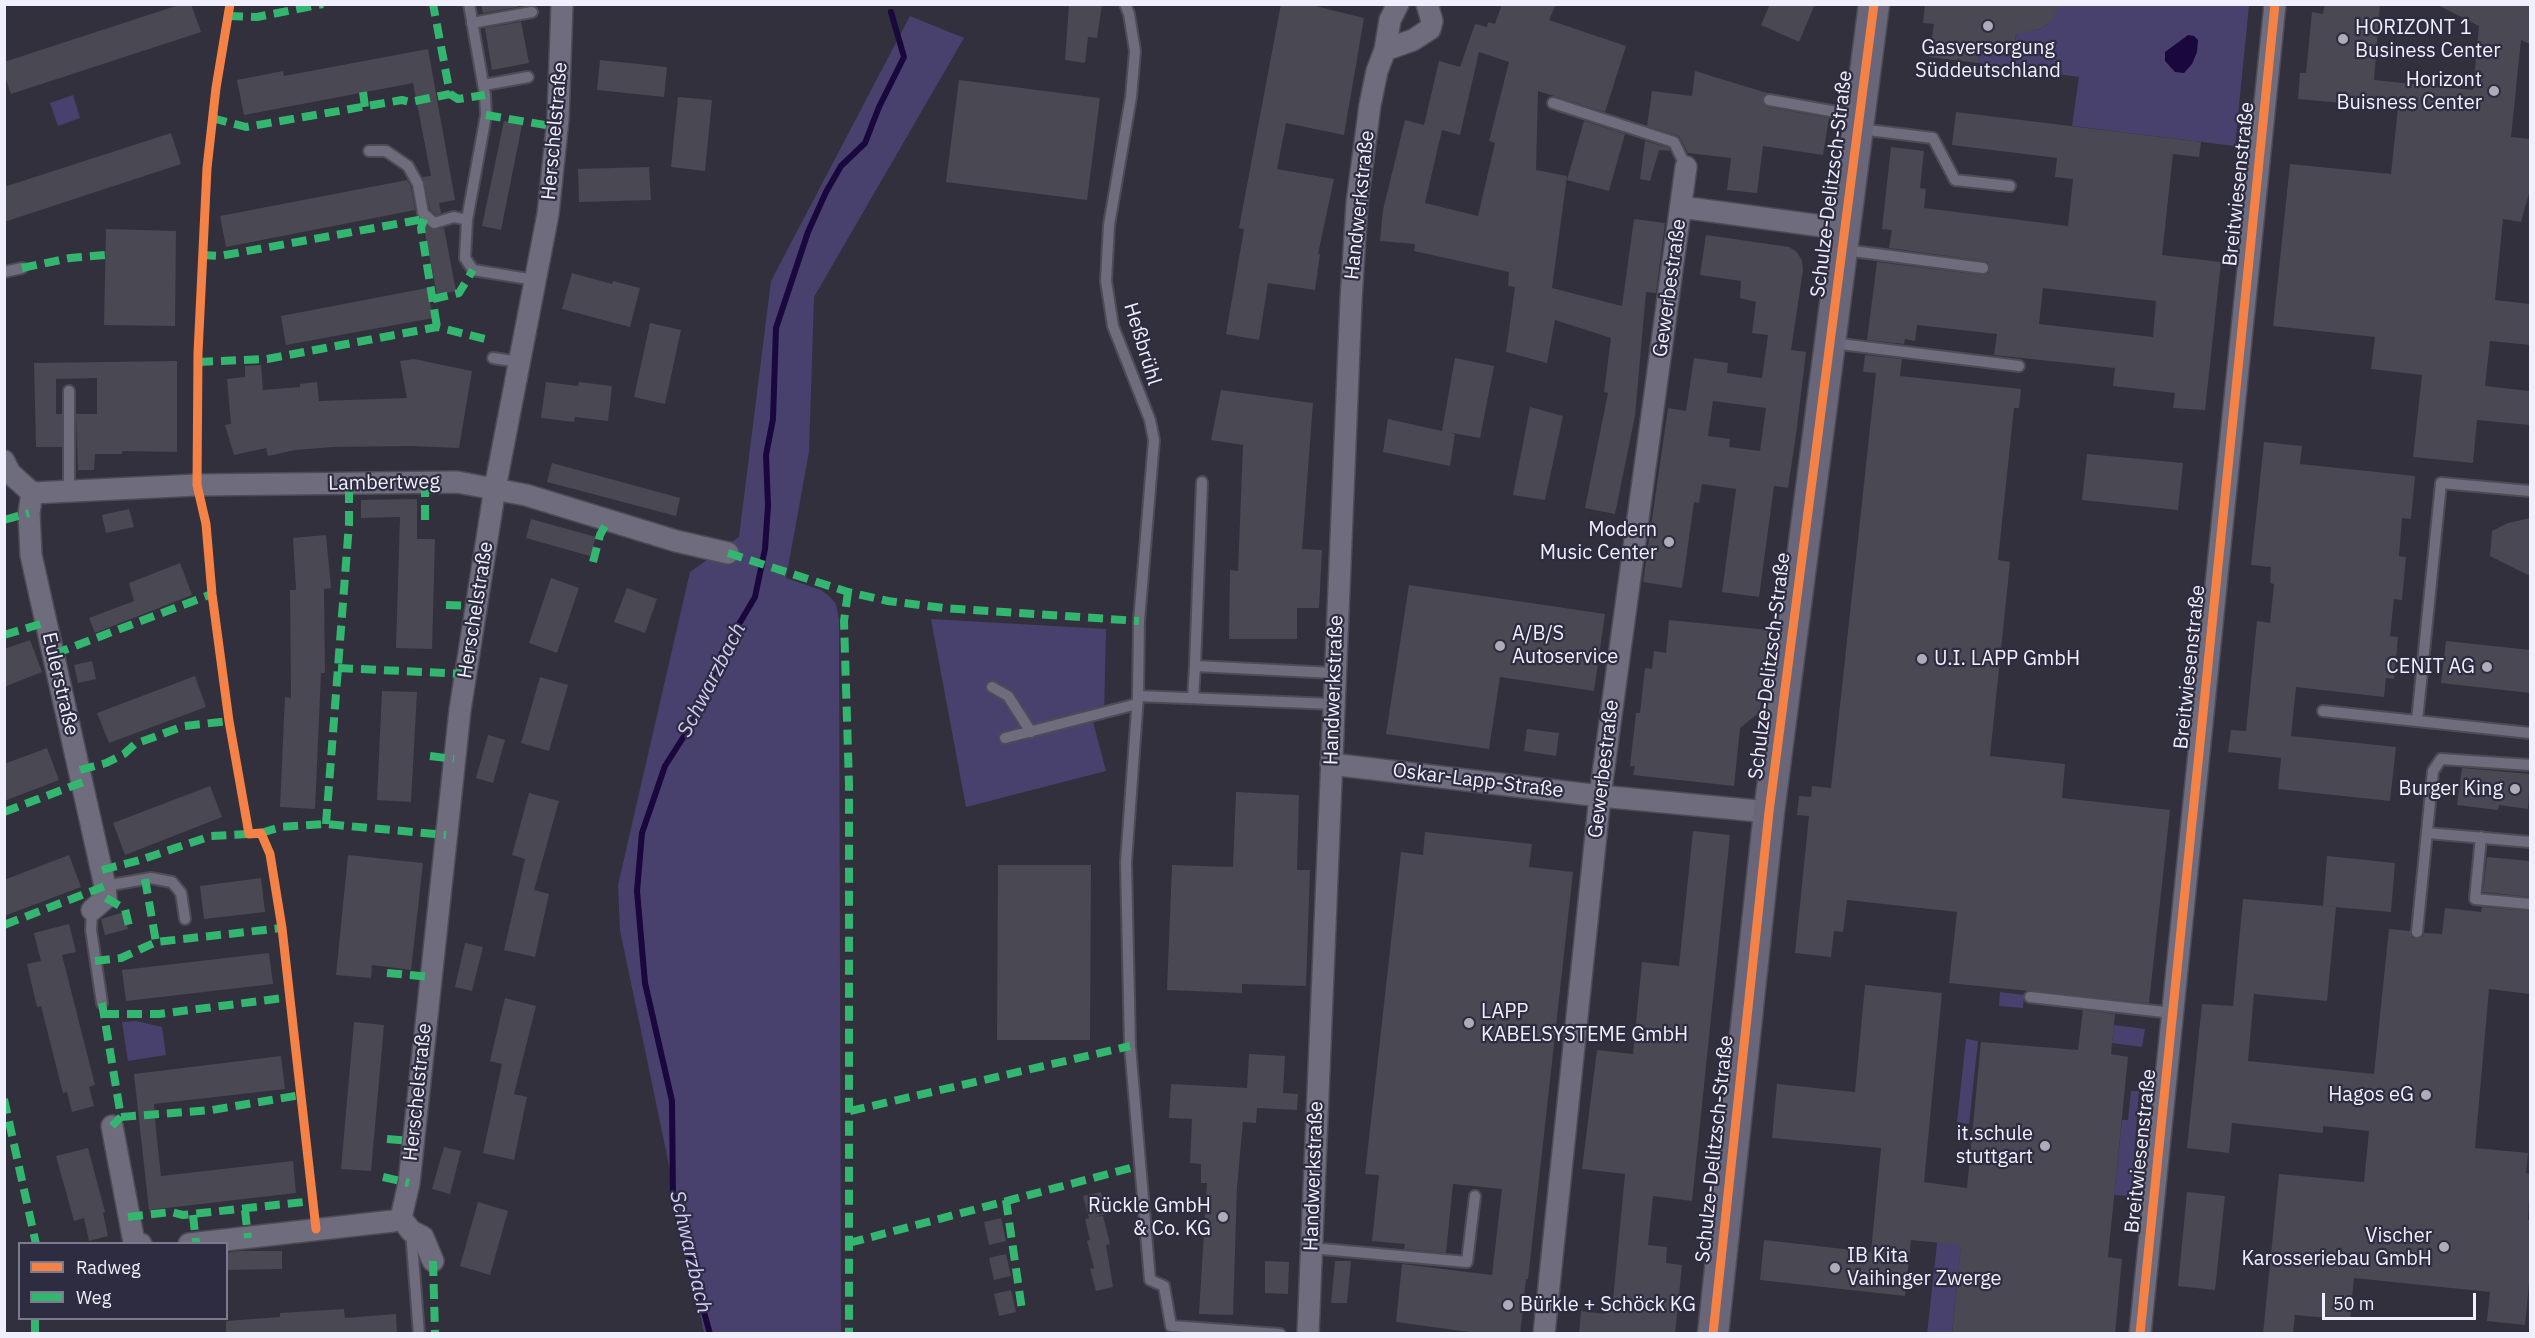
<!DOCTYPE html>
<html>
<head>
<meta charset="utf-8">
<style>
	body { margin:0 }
	#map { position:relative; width:2535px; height:1338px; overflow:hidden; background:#32303c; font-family:"IBM Plex Sans",sans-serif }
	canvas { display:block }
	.frame { position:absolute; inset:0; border:6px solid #f0effd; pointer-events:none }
	.legend { position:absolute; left:18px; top:1242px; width:210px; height:78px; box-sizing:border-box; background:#2e2c40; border:2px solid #7c7a8c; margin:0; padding:8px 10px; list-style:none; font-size:18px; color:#f0effd }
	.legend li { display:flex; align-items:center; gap:12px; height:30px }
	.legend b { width:30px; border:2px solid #7c7a8c }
	.scale { position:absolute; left:2322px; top:1293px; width:154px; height:27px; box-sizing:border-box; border:3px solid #f0effd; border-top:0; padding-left:8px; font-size:18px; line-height:21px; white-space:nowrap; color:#f0effd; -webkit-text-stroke:4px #2e2c40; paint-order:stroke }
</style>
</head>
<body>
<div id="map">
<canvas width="2535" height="1338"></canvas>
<div class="frame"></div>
<ul class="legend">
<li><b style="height:8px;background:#f48246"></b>Radweg</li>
<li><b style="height:8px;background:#33b770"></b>Weg</li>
</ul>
<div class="scale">50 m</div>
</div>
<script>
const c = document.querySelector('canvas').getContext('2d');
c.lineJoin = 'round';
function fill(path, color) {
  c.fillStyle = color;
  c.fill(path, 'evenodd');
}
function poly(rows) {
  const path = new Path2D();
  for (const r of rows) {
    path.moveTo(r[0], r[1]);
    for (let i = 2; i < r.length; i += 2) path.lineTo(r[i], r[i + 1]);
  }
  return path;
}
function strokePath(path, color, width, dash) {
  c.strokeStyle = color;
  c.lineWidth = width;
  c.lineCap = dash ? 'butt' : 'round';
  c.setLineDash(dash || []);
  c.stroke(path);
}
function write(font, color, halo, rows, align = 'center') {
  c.font = font + ' "IBM Plex Sans",sans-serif';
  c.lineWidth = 4.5;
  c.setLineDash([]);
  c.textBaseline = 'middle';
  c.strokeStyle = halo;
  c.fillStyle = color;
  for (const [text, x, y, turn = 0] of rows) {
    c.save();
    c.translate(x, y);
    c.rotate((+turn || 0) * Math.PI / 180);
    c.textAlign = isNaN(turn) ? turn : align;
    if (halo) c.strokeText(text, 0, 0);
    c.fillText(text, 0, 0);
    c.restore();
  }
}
fill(poly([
	[2058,5,2249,5,2235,146,2072,126,2079,77,1978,63,1981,42,2015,46,2017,29,2029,31,2040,29,2050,22],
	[910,16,964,38,814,297,809,452,786,578,821,590,830,597,836,604,839,620,841,1333,704,1333,620,930,618,885,690,572,739,537,771,281],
	[73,95,80,118,58,126,50,103],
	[931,619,1106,629,1104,719,1093,722,1106,771,966,807],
	[2000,992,2024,995,2023,1008,1999,1006],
	[136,1021,162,1027,166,1055,128,1061,122,1022],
	[2114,1025,2145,1029,2142,1047,2112,1043],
	[1966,1039,1978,1041,1969,1124,1957,1122],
	[2131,1091,2139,1091,2131,1196,2114,1195,2122,1120,2128,1120],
	[1939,1226,1963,1228,1952,1333,1927,1334]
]), '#48416e');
fill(poly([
	[2188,35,2194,36,2198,40,2197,52,2192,64,2184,73,2175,72,2165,61,2165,52]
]), '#19073d');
strokePath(poly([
	[710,1334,673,1199,672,1101,645,983,637,891,642,833,665,766,695,719,719,658,755,597,765,549,768,506,766,455,773,419,776,328,808,232,826,192,841,166,865,143,879,107,904,57,891,12]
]), '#19073d', 6);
fill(poly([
	[182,4,191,4,201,32,11,94,4,74,4,62],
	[481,4,518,4,518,7,483,13],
	[1069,4,1102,4,1097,38,1088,37,1085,63,1065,60],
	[1281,4,1307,4,1364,18,1344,135,1286,123,1277,169,1334,179,1318,254,1320,254,1315,290,1268,283,1259,340,1226,334,1244,229,1239,228],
	[1502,4,1556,4,1549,20,1626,46,1605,112,1538,91,1536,170,1567,176,1552,288,1622,306,1634,219,1665,223,1656,293,1646,292,1635,416,1615,514,1585,508,1608,393,1604,392,1611,338,1555,320,1547,363,1506,352,1515,287,1508,286,1509,272,1414,251,1415,244,1380,241,1383,210,1405,120,1424,125,1439,61,1460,67,1475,24,1487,27,1488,22,1495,24],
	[1479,52,1509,62,1489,141,1495,143,1478,216,1425,203,1442,130,1460,135],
	[1770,4,1815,4,1799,42,1761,25],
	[1925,4,2061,4,2050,22,2040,29,2016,34,2015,46,1981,42,1978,63,1929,57,1934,24,1923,23],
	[2325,4,2380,4,2374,80,2473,90,2479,26,2436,4,2530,4,2530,44,2521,40,2511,137,2530,139,2530,190,2521,222,2503,219,2495,300,2530,304,2530,345,2490,341,2485,386,2530,391,2530,425,2477,420,2473,463,2413,457,2422,375,2371,369,2375,337,2273,326,2290,164,2391,174,2398,108,2298,99,2300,73,2306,73,2312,12,2323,14],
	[521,22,529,63,492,70,485,28],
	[428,49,455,200,439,203,441,213,436,215,430,209,423,177,431,176,413,83,244,115,237,80,283,71,284,76],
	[600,60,667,67,664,97,597,90],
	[1695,71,1767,93,1762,99,1767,107,1829,118,1823,155,1763,146,1757,193,1727,190,1731,158,1688,153,1679,136,1647,126,1652,91,1692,96],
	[959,80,1100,98,1087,200,946,182],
	[678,97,712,100,705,171,671,167],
	[1956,112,2201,142,2199,157,2173,154,2162,255,2221,262,2205,410,2173,408,2175,393,2113,386,2115,368,1994,355,1997,334,1917,325,1915,341,1905,339,1904,344,1867,340,1877,262,1982,275,1989,273,1990,268,1988,262,1984,261,1889,248,1892,230,1882,229,1891,147,1924,151,1920,188,1926,189,1924,208,2068,226,2073,179,2055,177,2057,158,1952,145],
	[2043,288,2156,301,2153,337,2039,324],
	[504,121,522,125,501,230,482,226],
	[1584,121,1625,134,1609,191,1567,180],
	[171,133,181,164,4,222,4,187],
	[1645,141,1669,148,1670,151,1659,150,1650,181,1640,179],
	[649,167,651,200,579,202,578,169],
	[407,180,411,187,415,210,226,247,220,216],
	[423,223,432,230,444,228,456,291,437,295],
	[106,229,176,231,175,326,104,325],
	[1706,235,1789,247,1797,252,1802,261,1803,270,1791,350,1806,352,1796,435,1788,488,1774,486,1759,597,1722,592,1736,489,1702,484,1699,503,1694,502,1682,588,1643,582,1668,408,1686,411,1694,358,1728,363,1727,373,1762,378,1768,335,1752,333,1756,302,1740,298,1741,281,1700,275],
	[1713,401,1766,408,1760,451,1729,447,1730,439,1708,436],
	[572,273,612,284,613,281,640,288,630,327,562,309],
	[427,288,433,318,286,345,281,316],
	[650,323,681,330,665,404,634,397],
	[1865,355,1902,359,1900,376,2021,389,2019,408,2014,408,1998,560,2010,562,1990,756,2065,764,2062,798,2170,810,2149,1003,1949,983,1957,912,1847,900,1843,932,1834,931,1831,957,1795,953,1809,816,1797,815,1799,796,1811,797,1812,786,1831,788,1876,373,1863,372],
	[1455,358,1494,366,1480,438,1447,432,1455,434,1450,466,1383,452,1388,419,1442,431],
	[414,359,472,371,459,448,411,446,333,447,295,450,268,456,266,448,234,455,225,425,231,424,227,379,245,377,245,366,261,365,263,390,300,387,300,384,317,382,319,401,407,398,400,361],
	[177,361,177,452,122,451,122,454,95,454,94,470,78,470,76,414,97,414,97,378,56,379,56,414,62,414,62,447,36,447,34,363],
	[546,382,578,386,579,382,612,386,608,421,575,417,574,422,541,418],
	[1221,390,1313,403,1302,549,1322,550,1319,608,1297,608,1297,639,1229,639,1230,570,1238,571,1243,445,1211,440],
	[1530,407,1563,416,1545,500,1513,495],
	[2264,442,2302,446,2300,464,2415,476,2411,519,2402,518,2399,556,2406,557,2402,600,2394,599,2390,636,2398,637,2394,679,2386,678,2384,697,2296,687,2291,736,2396,747,2390,801,2278,789,2281,758,2228,752,2231,730,2246,731,2257,621,2270,623,2274,584,2270,583,2271,567,2251,565],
	[2087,454,2183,463,2178,510,2082,500],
	[552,463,680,498,676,516,547,482],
	[417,499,417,539,435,539,432,649,396,648,400,517,361,518,361,500],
	[129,509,134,527,106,533,102,515],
	[2530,518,2530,576,2490,556,2492,531,2508,523],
	[531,519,596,537,590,556,526,538],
	[326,535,331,588,324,589,325,673,321,673,315,809,280,807,285,697,291,698,290,590,296,590,293,538],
	[180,563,192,595,95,633,89,618,134,601,129,583],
	[551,578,579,588,557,653,529,643],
	[1409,585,1605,614,1594,691,1500,677,1489,749,1386,734],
	[627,588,657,599,645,633,614,622],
	[1669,620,1769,630,1760,712,1740,728,1734,786,1633,775,1635,766,1630,766,1636,713,1640,713,1645,668,1652,669,1654,651,1666,653],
	[30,640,42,672,4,687,4,649],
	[2446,641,2530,650,2530,693,2441,683],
	[92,661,96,679,78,683,74,665],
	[195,676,206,707,109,743,97,713],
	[540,677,568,685,549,751,521,743],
	[382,691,417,692,411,802,377,800],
	[1527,729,1559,733,1556,756,1524,751],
	[488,735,505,740,493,783,476,778],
	[47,748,59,780,4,801,4,764],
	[2462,768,2530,774,2528,809,2499,805,2498,810,2457,805],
	[210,786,222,817,125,855,113,823],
	[1236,792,1299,795,1297,870,1310,870,1306,986,1242,984,1242,993,1167,990,1172,865,1233,867],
	[529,793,559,801,534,890,549,894,535,957,504,950,525,859,512,855],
	[1693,831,1730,835,1692,1201,1653,1196,1648,1245,1667,1247,1666,1263,1682,1265,1675,1334,1579,1334,1581,1311,1605,1314,1606,1299,1613,1300,1625,1174,1582,1169,1597,1050,1633,1054,1642,962,1679,966],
	[1425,832,1532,844,1529,867,1573,872,1528,1279,1526,1279,1520,1334,1484,1334,1396,1322,1402,1264,1492,1275,1502,1189,1453,1184,1446,1253,1404,1249,1405,1244,1372,1241,1379,1175,1365,1174,1401,852,1423,855],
	[69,855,81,887,4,916,4,880],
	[348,855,423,863,411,970,372,965,371,978,336,975],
	[2327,856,2395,863,2391,912,2323,906],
	[2487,857,2530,861,2530,897,2483,892],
	[998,865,1091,865,1090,1040,997,1040],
	[261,878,265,912,204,919,200,886],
	[2243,899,2336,907,2327,1001,2254,994,2248,1061,2374,1074,2389,929,2410,931,2412,938,2417,939,2423,937,2424,933,2442,934,2445,908,2481,912,2482,907,2530,911,2530,994,2489,989,2475,1148,2528,1153,2526,1173,2530,1174,2528,1220,2530,1220,2530,1273,2525,1325,2487,1321,2490,1292,2354,1278,2350,1320,2295,1315,2293,1334,2263,1334,2279,1174,2364,1182,2369,1131,2323,1126,2323,1133,2232,1123,2229,1153,2187,1148,2202,1004,2233,1006],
	[124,912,128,929,105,935,101,919],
	[69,924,76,952,62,955,95,1085,89,1087,94,1106,72,1112,67,1092,63,1093,41,1006,37,1007,27,964,41,961,34,933],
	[465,943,483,947,472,991,455,987],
	[269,953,273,984,126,1001,122,970],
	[1865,985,1942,993,1924,1182,1967,1188,1981,1042,2078,1050,2083,1010,2115,1014,2111,1054,2128,1057,2108,1257,2122,1259,2115,1334,1952,1334,1961,1245,1911,1240,1905,1296,1760,1280,1764,1240,1871,1252,1881,1148,1772,1138,1777,1084,1855,1092],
	[505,998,536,1006,514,1094,527,1097,514,1160,483,1153,502,1064,490,1061],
	[354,1022,384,1025,371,1171,341,1169],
	[1249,1054,1285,1056,1283,1093,1298,1094,1297,1110,1257,1108,1256,1123,1243,1122,1237,1187,1233,1315,1199,1314,1207,1183,1201,1183,1201,1164,1190,1163,1192,1119,1169,1118,1171,1084,1247,1088],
	[281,1056,285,1089,154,1104,156,1130,161,1176,293,1161,296,1193,149,1210,134,1074],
	[444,1147,461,1151,450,1194,432,1189],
	[88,1148,105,1212,103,1213,108,1236,89,1241,84,1218,74,1221,56,1156],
	[1101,1192,1106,1214,1094,1217,1103,1216,1110,1244,1106,1245,1113,1287,1096,1291,1090,1269,1094,1268,1087,1241,1090,1240,1085,1219,1089,1218,1083,1196],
	[2187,1192,2225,1196,2215,1290,2178,1286],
	[478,1202,508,1211,490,1275,460,1266],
	[1001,1218,1006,1241,989,1245,984,1222],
	[239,1251,282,1251,282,1269,226,1270,226,1253],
	[1006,1254,1011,1276,994,1280,989,1258],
	[1265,1261,1289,1262,1288,1294,1265,1293],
	[1335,1261,1351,1261,1347,1303,1331,1303],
	[1011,1290,1016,1312,999,1316,994,1294],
	[344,1309,345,1318,396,1314,397,1334,226,1334,226,1321,280,1317,280,1313]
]), '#4a4852');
const lane = poly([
	[469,4,485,95,486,115,467,220,465,258,473,270,535,280],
	[1125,4,1129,14,1135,51,1131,97,1109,225,1106,281,1113,326,1150,420,1154,440,1139,621,1138,696,1126,862,1130,1046,1150,1280,1164,1286,1171,1326,1280,1334],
	[472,23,532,12],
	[484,85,528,77],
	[1769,100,1837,112,1859,113],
	[1553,103,1674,142,1686,167],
	[1860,129,1933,138,1955,180,2010,186],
	[369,151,386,151,408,166,418,184,423,213,434,223,454,217,467,220],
	[1845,250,1983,268],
	[4,272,22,268],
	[1832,343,2019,366],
	[493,358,519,362],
	[1202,482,1195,666,1334,673],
	[69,490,69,391],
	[992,687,1008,696,1031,732],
	[1138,696,1332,704],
	[1193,698,1195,666],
	[2323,711,2530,733],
	[2417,721,2441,483,2530,491],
	[1005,738,1137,704],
	[2427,833,2530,842],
	[2481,837,2475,899,2530,904],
	[105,886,151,878,172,882,181,893,185,919],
	[92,910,91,930,102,1003],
	[2417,932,2433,771,2441,759,2530,765],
	[2030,997,2173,1013],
	[411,1231,419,1334],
	[1311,1248,1467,1262,1475,1196]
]);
const street = poly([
	[1385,50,1413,40,1430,29,1432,21,1427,4],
	[1681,207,1844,229],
	[4,461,10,473,32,493],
	[32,493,197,485,457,482,526,495,676,541,728,553],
	[32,493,29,513,31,555,105,886,106,898,92,910],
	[1331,764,1600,796,1769,812],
	[112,1126,134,1242,141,1244],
	[189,1244,393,1221,401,1218],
	[433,1261,423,1237,411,1231,401,1218,409,1183,460,710,495,488,548,214,558,119,562,4],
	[1308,1334,1351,300,1357,203,1370,105,1377,71,1385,50,1390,20,1398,4],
	[1544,1334,1600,796,1686,167],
	[2140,1334,2275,4]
]);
const secondary = poly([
	[1713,1334,1769,812,1874,4]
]);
strokePath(lane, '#4d4c56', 14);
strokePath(street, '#4d4c56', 24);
strokePath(secondary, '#4d4c56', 33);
strokePath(lane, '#6e6c7d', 10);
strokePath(street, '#6e6c7d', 21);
strokePath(secondary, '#686678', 30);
strokePath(poly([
	[228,16,257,17,323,4],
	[363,92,365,107],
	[450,94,458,99,485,95],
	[486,115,557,127],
	[212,118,246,127,402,100,410,102,450,94,433,4],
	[424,219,421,228,437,327],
	[201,255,220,256,424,219],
	[22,268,70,258,105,255],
	[433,299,459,293,473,270],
	[198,362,267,359,437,327,489,340],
	[425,482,425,526],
	[4,520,29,513],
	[728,553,848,592,888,601,944,608,1139,621],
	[593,562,600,535,608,520],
	[848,592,844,621,849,785,849,1334],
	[446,605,476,606],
	[4,635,47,622],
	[54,654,212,594],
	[338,668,466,674],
	[430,756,454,759],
	[80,770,106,763,124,754,135,744,184,726,229,721],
	[4,812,83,782],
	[326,824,349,524,349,485],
	[261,833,281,827,326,824,446,835],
	[146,858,211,836,249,834],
	[102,870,140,860],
	[145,879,156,942],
	[106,898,125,909,129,926],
	[4,925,105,886],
	[95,961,121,958,156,942,282,928],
	[387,973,431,977],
	[102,1003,121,1117,112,1126],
	[104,1014,159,1014,291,997],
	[4,1099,36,1244],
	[850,1111,1130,1046],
	[121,1117,212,1110,301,1095],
	[387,1139,413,1141],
	[383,1177,409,1183],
	[1006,1200,1022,1310],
	[245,1210,248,1238],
	[193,1215,196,1243],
	[128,1217,171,1212,183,1215,313,1201],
	[849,1243,1138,1166],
	[433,1261,435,1334],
	[35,1334,35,1318]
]), '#33b770', 8, [15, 8]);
strokePath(poly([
	[230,4,216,88,207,168,198,353,197,485,206,524,212,594,229,721,249,834,261,833,270,854,282,928,316,1229],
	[1713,1334,1769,812,1874,4],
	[2140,1334,2275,4]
]), '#f48246', 9);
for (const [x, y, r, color] of [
	[1988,26,6,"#aeacb9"],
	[2343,39,6,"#aeacb9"],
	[2494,91,6,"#aeacb9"],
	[1669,542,6,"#aeacb9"],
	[1500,646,6,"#aeacb9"],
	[1922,659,6,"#aeacb9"],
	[2487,667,6,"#aeacb9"],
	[2515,789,6,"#aeacb9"],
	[1469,1023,6,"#aeacb9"],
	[2426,1095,6,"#aeacb9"],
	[2045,1146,6,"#aeacb9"],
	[1223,1217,6,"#aeacb9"],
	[2444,1247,6,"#aeacb9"],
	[1835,1268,6,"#aeacb9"],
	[1508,1305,6,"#aeacb9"]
]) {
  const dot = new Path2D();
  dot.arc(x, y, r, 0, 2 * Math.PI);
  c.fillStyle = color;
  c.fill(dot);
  strokePath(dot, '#2e2c40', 2);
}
write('20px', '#f0effd', '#2e2c40', [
	["HORIZONT 1",2355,28,"left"],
	["Business Center",2355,51,"left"],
	["Gasversorgung",1988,48,"center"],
	["Süddeutschland",1988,71,"center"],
	["Horizont",2482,80],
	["Buisness Center",2482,103],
	["Modern",1657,530],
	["Music Center",1657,553],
	["A/B/S",1512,634,"left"],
	["Autoservice",1512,657,"left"],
	["U.I. LAPP GmbH",1934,659,"left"],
	["CENIT AG",2475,667],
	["Burger King",2503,789],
	["LAPP",1481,1012,"left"],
	["KABELSYSTEME GmbH",1481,1035,"left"],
	["Hagos eG",2414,1095],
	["it.schule",2033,1134],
	["stuttgart",2033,1157],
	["Rückle GmbH",1211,1206],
	["& Co. KG",1211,1229],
	["Vischer",2432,1236],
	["Karosseriebau GmbH",2432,1259],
	["IB Kita",1847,1256,"left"],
	["Vaihinger Zwerge",1847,1279,"left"],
	["Bürkle + Schöck KG",1520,1305,"left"]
], 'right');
write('20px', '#f0effd', '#2e2c40', [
	["Herschelstraße",555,131,-85],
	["Schulze-Delitzsch-Straße",1832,184,-83],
	["Breitwiesenstraße",2239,184,-84],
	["Handwerkstraße",1360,205,-84],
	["Gewerbestraße",1670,288,-82],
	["Heßbrühl",1142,344,73],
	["Lambertweg",384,483,-1],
	["Herschelstraße",476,610,-81],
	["Schulze-Delitzsch-Straße",1770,666,-83],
	["Breitwiesenstraße",2190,667,-84],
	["Eulerstraße",60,684,77],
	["Handwerkstraße",1334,690,-88],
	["Gewerbestraße",1604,769,-83],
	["Oskar-Lapp-Straße",1478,781,7],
	["Herschelstraße",418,1092,-84],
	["Schulze-Delitzsch-Straße",1715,1149,-84],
	["Breitwiesenstraße",2141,1151,-84],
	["Handwerkstraße",1314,1176,-88]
]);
write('italic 21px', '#d1ccfa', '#2e2c40', [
	["Schwarzbach",712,680,-63],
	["Schwarzbach",690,1252,77]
]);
</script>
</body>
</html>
